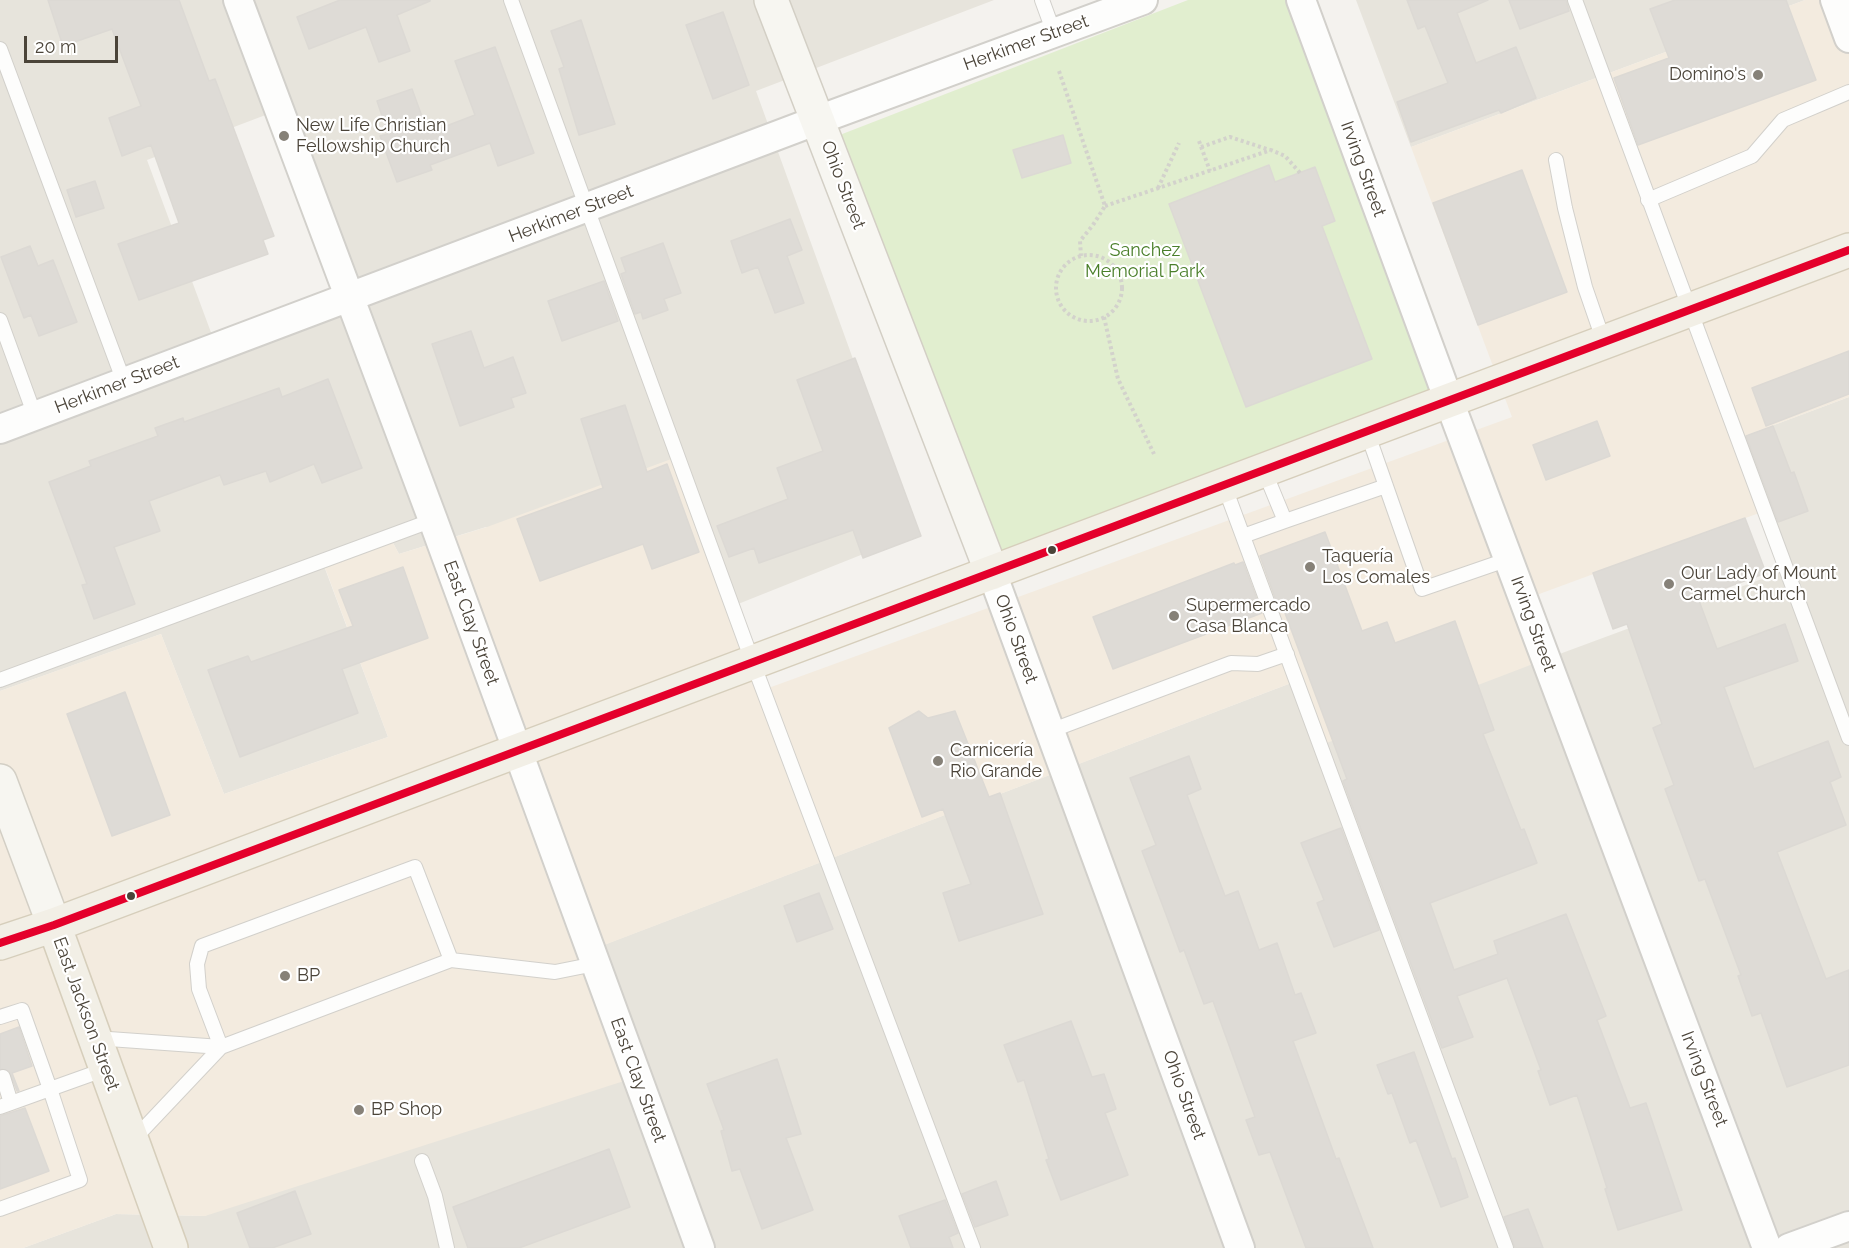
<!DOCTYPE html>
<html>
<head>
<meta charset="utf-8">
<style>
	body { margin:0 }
	#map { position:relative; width:1849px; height:1248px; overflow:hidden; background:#f4f2ee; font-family:Raleway,sans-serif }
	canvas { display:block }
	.scale { position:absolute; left:24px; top:36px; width:94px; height:27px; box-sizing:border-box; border:3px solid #4b4439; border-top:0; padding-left:8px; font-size:18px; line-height:21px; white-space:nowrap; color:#4b4439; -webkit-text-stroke:4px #fff; paint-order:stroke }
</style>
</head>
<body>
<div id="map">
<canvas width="1849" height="1248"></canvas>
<div class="scale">20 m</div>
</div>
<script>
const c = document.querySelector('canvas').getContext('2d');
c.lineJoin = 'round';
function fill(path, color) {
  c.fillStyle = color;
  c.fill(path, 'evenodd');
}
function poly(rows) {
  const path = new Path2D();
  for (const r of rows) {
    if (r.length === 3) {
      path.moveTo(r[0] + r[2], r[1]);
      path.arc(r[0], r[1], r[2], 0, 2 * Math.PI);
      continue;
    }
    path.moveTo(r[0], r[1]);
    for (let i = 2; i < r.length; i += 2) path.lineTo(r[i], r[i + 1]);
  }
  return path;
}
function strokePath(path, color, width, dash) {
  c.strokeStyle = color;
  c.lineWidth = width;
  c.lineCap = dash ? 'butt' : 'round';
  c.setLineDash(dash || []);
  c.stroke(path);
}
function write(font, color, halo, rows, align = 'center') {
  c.font = font + ' Raleway,sans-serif';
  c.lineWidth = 4.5;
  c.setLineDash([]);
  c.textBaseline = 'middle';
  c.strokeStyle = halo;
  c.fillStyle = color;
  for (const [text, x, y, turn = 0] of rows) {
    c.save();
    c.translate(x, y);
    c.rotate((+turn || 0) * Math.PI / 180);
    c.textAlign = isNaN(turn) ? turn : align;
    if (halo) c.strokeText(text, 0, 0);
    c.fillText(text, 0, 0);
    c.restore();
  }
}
fill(poly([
	[0,0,994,0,756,91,916,533,728,608,486,527,399,554,392,541,324,566,388,737,224,794,161,634,0,691],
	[284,108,357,305,219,354,147,160],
	[1356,0,1805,0,1411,147],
	[1849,397,1849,1248,23,1248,116,1214,205,1216,577,955,1299,680,1546,659,1789,569,1742,437]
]), '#e7e4dc');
fill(poly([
	[1805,0,1849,0,1849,397,1742,437,1770,509,1523,600,1546,659,1324,744,1299,680,578,955,624,1081,205,1216,116,1214,23,1248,0,1248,0,691,161,634,224,794,388,737,324,565,392,541,399,554,487,527,674,458,763,690,1512,417,1411,147]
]), '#f3ebdf');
fill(poly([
	[1188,0,1290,0,1442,397,997,558,832,138]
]), '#e1eecf');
const building = poly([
	[48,0,179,0,209,81,215,79,274,236,263,240,268,254,139,300,118,244,179,223,151,145,122,156,109,118,141,106,112,29,63,46,48,0],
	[340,0,430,0,430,1,397,15,410,51,379,62,366,27,309,49,297,17,340,0],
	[1407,0,1488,0,1457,13,1476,63,1516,47,1536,98,1501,113,1499,110,1411,142,1397,102,1448,83,1425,26,1418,29,1407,0],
	[1509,0,1566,0,1569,11,1520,29,1509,0],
	[1675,0,1786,0,1816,80,1638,145,1614,78,1669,58,1650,9,1675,0],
	[723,12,749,85,713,99,686,25,723,12],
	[581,20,615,124,579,135,559,69,564,67,551,31,581,20],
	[495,47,534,153,498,166,490,143,430,165,432,170,397,182,380,136,388,134,377,101,412,89,428,133,475,115,455,61,495,47],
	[1063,135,1071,163,1022,178,1013,150,1063,135],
	[1269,165,1275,182,1315,167,1335,221,1322,226,1372,359,1246,407,1169,204,1269,165],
	[1522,170,1567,292,1478,325,1433,203,1522,170],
	[95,181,104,208,76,217,67,190,95,181],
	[790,219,802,250,787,256,804,303,775,313,758,267,742,273,731,241,790,219],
	[663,243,681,293,664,299,668,310,643,319,641,312,635,314,621,274,626,272,621,258,663,243],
	[30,246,38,266,53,260,77,322,39,336,31,315,24,318,1,257,30,246],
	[604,281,618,321,562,341,548,301,604,281],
	[471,331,484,368,513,357,526,393,511,398,514,407,460,426,432,344,471,331],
	[1849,351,1849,394,1766,426,1752,388,1849,351],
	[855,358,921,536,863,558,853,530,759,563,754,548,729,557,717,526,788,499,777,468,823,451,797,380,855,358],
	[328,379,362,468,322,483,314,464,270,482,266,471,224,485,220,475,149,501,160,531,114,547,135,604,94,619,82,585,87,584,49,482,91,466,89,461,158,436,155,428,183,418,184,422,279,388,282,397,328,379],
	[625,405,647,472,667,464,699,552,652,569,643,544,540,581,517,519,603,488,581,419,625,405],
	[1597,421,1610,456,1546,480,1533,445,1597,421],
	[1773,426,1791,473,1794,472,1808,511,1778,522,1746,436,1773,426],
	[1745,518,1766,573,1698,598,1717,649,1785,624,1798,661,1724,687,1754,769,1828,741,1841,777,1830,782,1846,825,1777,852,1826,979,1849,970,1849,1065,1787,1087,1761,1013,1752,1016,1738,976,1741,975,1705,879,1699,881,1665,789,1674,785,1653,728,1662,724,1627,624,1613,629,1593,573,1745,518],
	[1325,532,1362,631,1387,622,1395,643,1455,621,1494,730,1483,734,1521,830,1524,829,1537,863,1430,903,1454,970,1498,954,1494,941,1566,914,1606,1016,1597,1020,1630,1108,1646,1103,1682,1210,1618,1230,1605,1189,1607,1188,1577,1095,1550,1105,1538,1071,1541,1070,1507,978,1457,996,1473,1037,1442,1048,1343,781,1347,779,1282,605,1278,606,1260,556,1325,532],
	[1243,562,1262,613,1113,669,1093,617,1234,563,1235,565,1243,562],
	[403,567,428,638,342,669,358,713,240,757,208,670,248,656,251,662,353,626,339,590,403,567],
	[125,692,170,815,112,836,67,714,125,692],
	[919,711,928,718,955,711,989,797,1000,793,1043,914,959,941,943,893,971,884,943,809,922,817,889,728,919,711],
	[1189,756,1201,789,1187,795,1225,896,1238,891,1259,950,1277,943,1295,995,1301,993,1316,1033,1293,1041,1336,1159,1339,1158,1373,1248,1306,1248,1270,1152,1259,1155,1246,1120,1255,1117,1213,1001,1204,1004,1184,950,1180,952,1167,917,1142,851,1156,845,1130,778,1189,756],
	[1341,828,1379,930,1334,947,1317,903,1324,900,1301,843,1341,828],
	[819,893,833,929,797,942,784,906,819,893],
	[1071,1021,1092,1077,1104,1074,1116,1109,1105,1113,1128,1175,1061,1200,1046,1160,1049,1159,1024,1080,1018,1082,1004,1045,1071,1021],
	[19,1027,32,1066,12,1073,19,1091,17,1091,9,1071,0,1069,0,1034,19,1027],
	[1414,1052,1452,1159,1455,1158,1468,1197,1441,1207,1416,1140,1410,1143,1392,1093,1388,1094,1377,1065,1414,1052],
	[777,1059,801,1134,786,1138,813,1210,762,1229,740,1169,732,1171,721,1131,724,1130,707,1084,777,1059],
	[25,1108,49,1171,0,1189,0,1116,25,1108],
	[609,1149,630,1207,519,1248,468,1248,453,1207,609,1149],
	[996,1181,1008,1215,975,1227,962,1194,996,1181],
	[295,1191,311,1234,272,1248,250,1248,237,1213,295,1191],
	[945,1200,958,1233,949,1237,953,1248,911,1248,899,1216,945,1200],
	[1528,1209,1543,1248,1515,1248,1504,1217,1528,1209]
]);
fill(building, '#dedbd6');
strokePath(building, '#dcd9d4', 1.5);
const lane = poly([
	[511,0,753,663,973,1248],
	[1042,0,1054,33],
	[1575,0,1849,738],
	[0,49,124,382],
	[1556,160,1565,208,1585,287,1604,342],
	[1648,200,1752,156,1783,120,1849,92],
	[0,320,35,416],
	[1367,432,1422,589,1509,559],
	[1264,470,1285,521,1386,486],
	[1224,485,1506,1248],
	[1243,536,1285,521],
	[0,680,433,520],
	[1050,731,1231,663,1258,664,1287,654],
	[451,960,415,867,202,946,197,964,199,989,221,1047,451,960,555,972,595,964],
	[0,1017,22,1010,50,1089,0,1107],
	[95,1038,221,1047,134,1139],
	[3,1077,11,1103],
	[422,1161,435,1196,447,1248],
	[0,1209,80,1180,50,1089,106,1069]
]);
const street = poly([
	[238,0,433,520,700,1248],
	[1301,0,1449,401,1767,1248],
	[1835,0,1849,38],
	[0,429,818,120,1143,0],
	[992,573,1240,1248],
	[1789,1248,1849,1226]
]);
const secondary = poly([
	[771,0,992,573],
	[0,781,54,925]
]);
const primary = poly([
	[54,925,171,1248],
	[0,943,54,925,1849,250]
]);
strokePath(lane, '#d2d0cb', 16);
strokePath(street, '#d2d0cb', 32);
strokePath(secondary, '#d3cfc5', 36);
strokePath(primary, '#d6cebb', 36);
strokePath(poly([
	[1059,71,1105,206,1093,225,1080,241,1081,256],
	[1199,141,1210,171],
	[1201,147,1230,137,1270,150],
	[1158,188,1179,143],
	[1105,206,1271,150,1285,156,1300,173],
	[1089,288,33],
	[1104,317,1118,379,1154,454]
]), '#d3d2cc', 4, [3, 3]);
strokePath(lane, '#fdfdfc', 14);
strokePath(street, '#fdfdfc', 28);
strokePath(secondary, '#f7f6f1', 33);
strokePath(primary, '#f2efe6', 33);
strokePath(poly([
	[0,943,54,925,1849,250]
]), '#e4002b', 8);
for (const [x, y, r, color] of [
	[1758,75,6,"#868178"],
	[284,136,6,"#868178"],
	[1052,550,5,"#4b4439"],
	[1310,567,6,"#868178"],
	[1669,584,6,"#868178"],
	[1174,616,6,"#868178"],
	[938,761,6,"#868178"],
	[131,896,5,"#4b4439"],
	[285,976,6,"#868178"],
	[359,1110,6,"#868178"]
]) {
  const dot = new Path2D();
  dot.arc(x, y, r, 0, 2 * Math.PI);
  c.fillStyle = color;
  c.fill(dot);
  strokePath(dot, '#fff', 2);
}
write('18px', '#4b4439', '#fff', [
	["Herkimer Street",1026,43,-20],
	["Irving Street",1363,169,70],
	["Ohio Street",843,185,69],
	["Herkimer Street",571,214,-21],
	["Herkimer Street",117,385,-21],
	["East Clay Street",471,623,70],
	["Irving Street",1533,624,70],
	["Ohio Street",1016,639,70],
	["East Jackson Street",86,1014,70],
	["Irving Street",1704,1079,69],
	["East Clay Street",638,1080,70],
	["Ohio Street",1184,1095,70]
]);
write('18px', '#4b4439', '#fff', [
	["Domino's",1746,75,"right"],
	["New Life Christian",296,126],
	["Fellowship Church",296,147],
	["Taquería",1322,557],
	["Los Comales",1322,578],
	["Our Lady of Mount",1681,574],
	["Carmel Church",1681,595],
	["Supermercado",1186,606],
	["Casa Blanca",1186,627],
	["Carnicería",950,751],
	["Rio Grande",950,772],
	["BP",297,976],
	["BP Shop",371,1110]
], 'left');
write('18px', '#4a7f2a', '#fff', [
	["Sanchez",1145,251],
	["Memorial Park",1145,272]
]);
</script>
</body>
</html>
